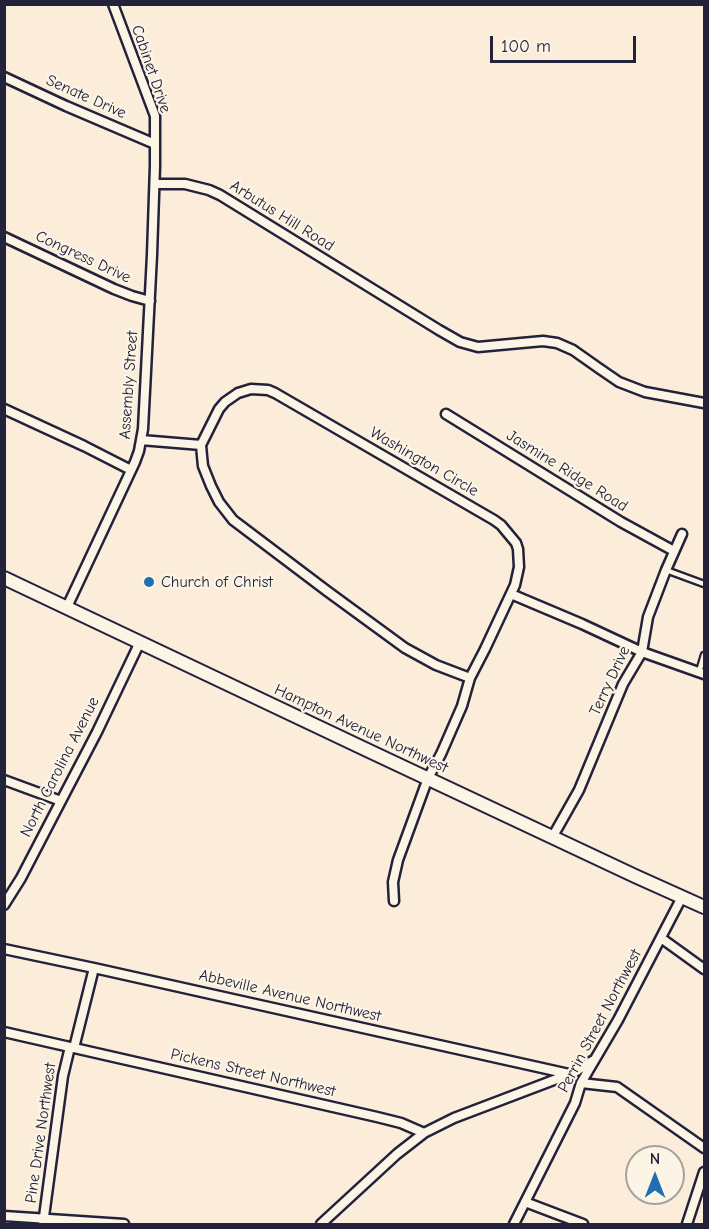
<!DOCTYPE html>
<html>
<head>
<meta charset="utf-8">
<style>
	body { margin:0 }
	#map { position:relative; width:709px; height:1229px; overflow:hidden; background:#fcecda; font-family:"Comic Neue",sans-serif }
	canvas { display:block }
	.frame { position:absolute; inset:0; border:6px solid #22223b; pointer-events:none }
	.north { position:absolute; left:625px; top:1145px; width:60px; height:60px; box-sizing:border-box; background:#fcf5e5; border:2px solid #a5a1a1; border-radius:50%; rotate:0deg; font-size:16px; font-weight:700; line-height:24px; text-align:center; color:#22223b }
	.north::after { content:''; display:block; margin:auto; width:21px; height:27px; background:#1f6fb2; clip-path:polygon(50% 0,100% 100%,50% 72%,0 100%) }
	.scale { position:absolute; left:490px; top:36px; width:146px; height:27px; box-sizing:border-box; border:3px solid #22223b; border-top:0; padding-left:8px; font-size:18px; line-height:21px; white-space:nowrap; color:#22223b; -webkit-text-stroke:4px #fcf5e5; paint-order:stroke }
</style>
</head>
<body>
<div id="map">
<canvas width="709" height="1229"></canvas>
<div class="frame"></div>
<div class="north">N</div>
<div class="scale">100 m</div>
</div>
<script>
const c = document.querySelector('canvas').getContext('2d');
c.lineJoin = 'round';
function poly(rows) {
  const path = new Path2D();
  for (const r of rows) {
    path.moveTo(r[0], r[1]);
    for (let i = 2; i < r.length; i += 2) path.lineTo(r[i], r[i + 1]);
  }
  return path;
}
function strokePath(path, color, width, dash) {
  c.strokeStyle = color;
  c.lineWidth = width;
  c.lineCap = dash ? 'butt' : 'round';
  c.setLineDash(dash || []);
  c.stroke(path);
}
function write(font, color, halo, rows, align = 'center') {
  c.font = font + ' "Comic Neue",sans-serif';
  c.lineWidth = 4.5;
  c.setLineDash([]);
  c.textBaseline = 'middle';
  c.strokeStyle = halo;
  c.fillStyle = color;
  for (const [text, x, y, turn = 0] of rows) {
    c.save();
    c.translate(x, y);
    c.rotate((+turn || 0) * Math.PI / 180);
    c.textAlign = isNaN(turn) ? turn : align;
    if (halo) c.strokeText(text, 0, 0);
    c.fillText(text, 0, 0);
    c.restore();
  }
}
const lane = poly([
	[666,570,704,584],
	[699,672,704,655]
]);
const street = poly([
	[4,77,66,106,155,144],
	[155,184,185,184,209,190,220,195,439,330,460,342,478,347,543,341,557,343,573,350,600,369,619,382,645,392,704,403],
	[4,237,114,289,132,296,150,301],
	[4,409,84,446,131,470],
	[446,414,621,522,674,551],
	[141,440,201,445],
	[511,594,582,624,642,652,704,674],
	[67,607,135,462,139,451,143,429,152,255,155,166,155,116,113,4],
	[4,780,61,801],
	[553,836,579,790,623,684,642,652,648,617,666,570,682,534],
	[394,901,393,882,398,860,428,778,441,754,462,706,470,678,485,649,515,585,519,567,518,549,516,543,501,525,494,520,275,393,268,390,251,389,238,393,225,402,219,409,201,445,202,456,203,466,211,486,219,502,233,520,327,591,405,648,436,665,470,678],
	[4,905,21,878,61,801,97,732,140,642],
	[661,938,704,969],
	[4,949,94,968,569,1074],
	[4,1032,377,1117,401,1123,424,1133],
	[74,1048,94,968],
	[581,1083,617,1087,704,1148],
	[525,1202,583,1224],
	[4,1216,124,1224],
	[43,1224,63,1076,70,1047],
	[321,1224,397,1154,424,1133,454,1118,575,1072,592,1061],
	[514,1224,575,1103,581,1083,618,1020,682,897],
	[687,1224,704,1172]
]);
const secondary = poly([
	[4,578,367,750,635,876,704,907]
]);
strokePath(lane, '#22223b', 9);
strokePath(street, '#22223b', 13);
strokePath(secondary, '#22223b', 16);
strokePath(lane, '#fcf5e5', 4.5);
strokePath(street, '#fcf5e5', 8);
strokePath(secondary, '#fcf5e5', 12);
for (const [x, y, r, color] of [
	[149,582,6,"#1f6fb2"]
]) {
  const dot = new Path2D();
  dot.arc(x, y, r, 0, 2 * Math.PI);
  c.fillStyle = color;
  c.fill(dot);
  strokePath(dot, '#fcf5e5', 2);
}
write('16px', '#22223b', '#fcf5e5', [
	["Cabinet Drive",151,69,71],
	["Senate Drive",86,97,24],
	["Arbutus Hill Road",282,216,32],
	["Congress Drive",83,257,25],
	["Assembly Street",129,385,-86],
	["Washington Circle",424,462,30],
	["Jasmine Ridge Road",567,471,32],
	["Terry Drive",610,681,-65],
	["Hampton Avenue Northwest",361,729,25],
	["North Carolina Avenue",60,767,-63],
	["Abbeville Avenue Northwest",290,996,13],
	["Perrin Street Northwest",600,1021,-62],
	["Pickens Street Northwest",253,1073,13],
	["Pine Drive Northwest",41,1133,-82]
]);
write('16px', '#22223b', '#fcf5e5', [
	["Church of Christ",161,582]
], 'left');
</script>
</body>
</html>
